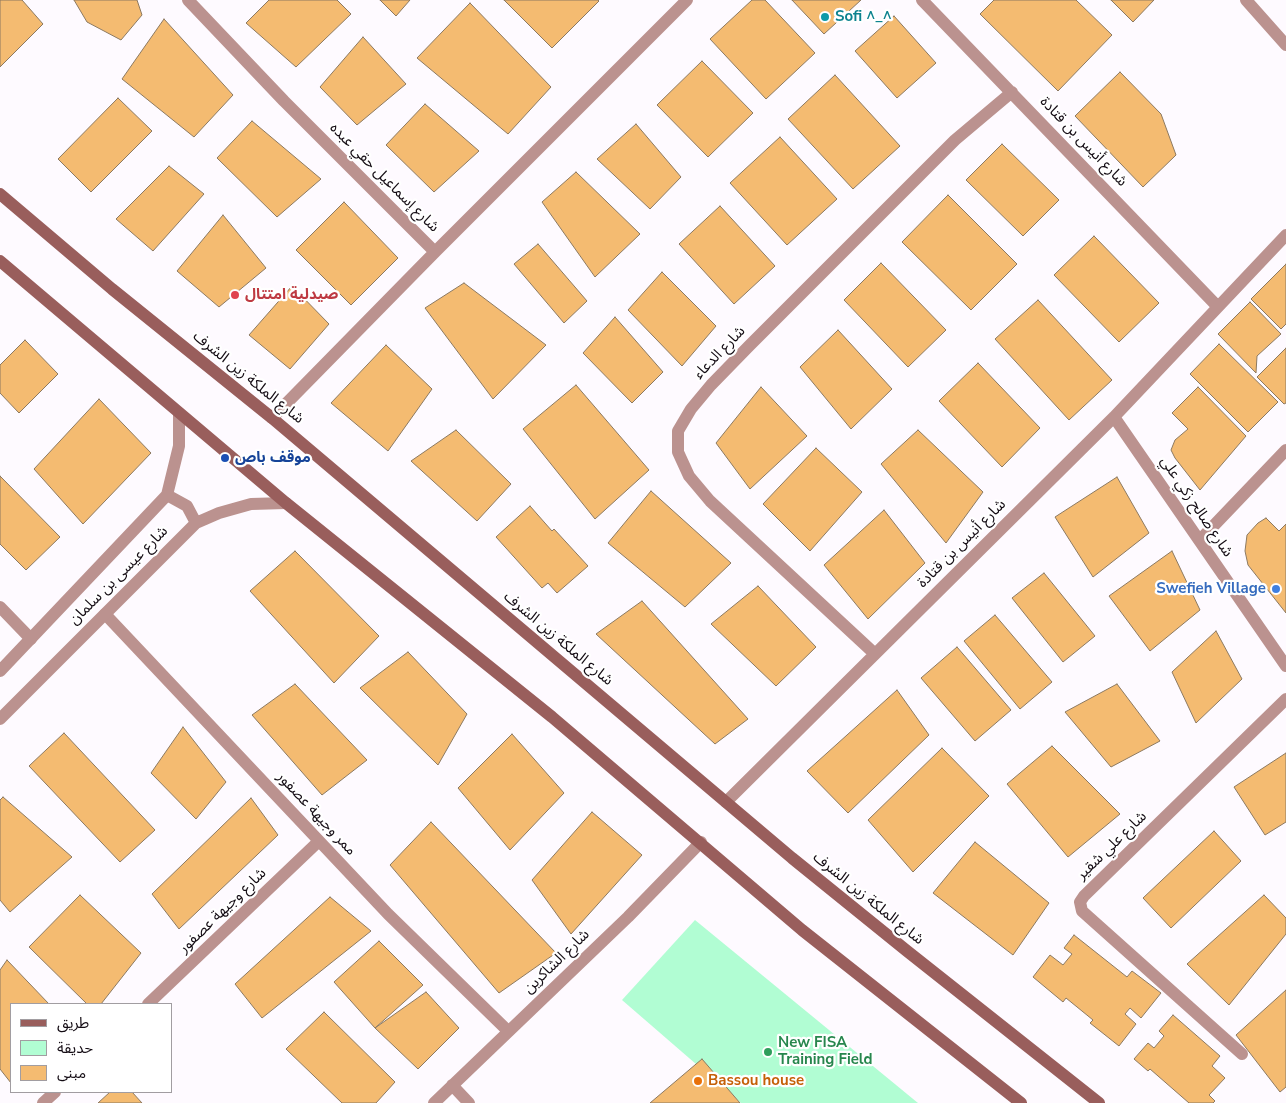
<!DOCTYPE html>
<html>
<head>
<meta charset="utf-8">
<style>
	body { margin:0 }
	#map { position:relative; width:1286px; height:1103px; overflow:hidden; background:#fefaff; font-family:"Nunito Sans","Noto Sans Arabic",sans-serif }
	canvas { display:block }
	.legend { position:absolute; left:10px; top:1003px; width:162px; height:90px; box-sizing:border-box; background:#fff; border:1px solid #a19da1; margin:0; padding:6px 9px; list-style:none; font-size:15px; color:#130b13 }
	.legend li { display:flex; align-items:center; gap:10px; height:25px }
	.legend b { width:25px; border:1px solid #a19da1 }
</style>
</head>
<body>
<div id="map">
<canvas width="1286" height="1103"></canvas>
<ul class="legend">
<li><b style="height:6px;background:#995e5c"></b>طريق</li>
<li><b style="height:14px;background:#b1fdd3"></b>حديقة</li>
<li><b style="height:14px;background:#f4bb71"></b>مبنى</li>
</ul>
</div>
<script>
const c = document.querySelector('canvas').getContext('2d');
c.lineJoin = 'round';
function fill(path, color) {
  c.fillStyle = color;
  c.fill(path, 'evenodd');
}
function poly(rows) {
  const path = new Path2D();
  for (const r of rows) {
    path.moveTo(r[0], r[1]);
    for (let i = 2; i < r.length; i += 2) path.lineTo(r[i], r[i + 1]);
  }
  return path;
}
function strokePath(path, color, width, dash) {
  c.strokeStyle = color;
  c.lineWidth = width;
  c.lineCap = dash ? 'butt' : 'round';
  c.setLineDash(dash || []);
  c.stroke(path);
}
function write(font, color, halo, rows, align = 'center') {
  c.font = font + ' "Nunito Sans","Noto Sans Arabic",sans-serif';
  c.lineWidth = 4.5;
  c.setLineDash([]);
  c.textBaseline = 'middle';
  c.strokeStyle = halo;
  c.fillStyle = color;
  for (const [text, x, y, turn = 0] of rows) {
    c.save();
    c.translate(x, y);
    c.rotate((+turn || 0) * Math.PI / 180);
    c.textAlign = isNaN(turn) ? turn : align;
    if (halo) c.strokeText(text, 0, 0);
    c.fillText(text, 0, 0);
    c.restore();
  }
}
fill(poly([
	[695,920,918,1103,741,1103,622,1000]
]), '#b1fdd3');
const building = poly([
	[0,0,22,0,43,24,0,67,0,0],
	[74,0,137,0,142,15,121,40,87,22,74,0],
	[269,0,337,0,351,14,296,67,246,23,269,0],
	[380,0,410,0,396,16,380,0],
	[504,0,598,0,599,1,552,48,504,0],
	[752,0,765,0,815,53,766,99,710,39,752,0],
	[792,0,861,0,824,34,792,0],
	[994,0,1076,0,1112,35,1058,91,980,14,994,0],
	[1111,0,1154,0,1133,22,1111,0],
	[470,3,551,87,508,134,417,58,470,3],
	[894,16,936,63,897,98,855,51,894,16],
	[164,19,233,95,194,137,122,79,164,19],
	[363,37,406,84,357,125,320,87,363,37],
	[702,61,753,113,708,157,657,105,702,61],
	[1120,72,1161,114,1176,155,1143,187,1075,116,1120,72],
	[835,75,900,146,853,189,788,119,835,75],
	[118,98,152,131,91,192,58,159,118,98],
	[425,104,479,151,434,192,386,145,425,104],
	[252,121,321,179,277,217,217,158,252,121],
	[636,124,681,177,650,209,597,159,636,124],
	[780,137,837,199,787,245,730,183,780,137],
	[1002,144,1059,200,1023,236,966,180,1002,144],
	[169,166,204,194,153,251,116,219,169,166],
	[576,172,640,234,595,277,542,202,576,172],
	[948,195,1017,264,971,310,902,242,948,195],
	[344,202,398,258,351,305,296,250,344,202],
	[720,206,775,266,734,304,679,244,720,206],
	[223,215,266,268,219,307,177,271,223,215],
	[1094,236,1159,303,1119,342,1054,275,1094,236],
	[538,244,587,301,564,323,514,264,538,244],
	[881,263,946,330,908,367,844,300,881,263],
	[1286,264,1286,324,1281,329,1251,299,1286,264],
	[662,272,716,326,682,366,628,310,662,272],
	[464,283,546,345,493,399,425,308,464,283],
	[292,286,329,324,290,369,249,335,292,286],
	[1038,300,1112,380,1069,420,995,339,1038,300],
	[1250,302,1281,334,1257,356,1256,373,1218,334,1250,302],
	[615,317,663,372,632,403,583,353,615,317],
	[838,330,892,389,851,429,800,367,838,330],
	[25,340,58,374,19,413,0,393,0,365,25,340],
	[1219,344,1278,402,1248,432,1190,374,1219,344],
	[386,345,432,389,388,451,331,403,386,345],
	[1286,348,1286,403,1284,404,1257,377,1286,348],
	[978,363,1040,428,1002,467,939,401,978,363],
	[576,385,649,470,595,519,523,429,576,385],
	[761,387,807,436,750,489,716,443,761,387],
	[1198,387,1246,436,1200,490,1175,458,1171,450,1175,440,1188,429,1172,413,1198,387],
	[99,399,151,453,83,524,34,469,99,399],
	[456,430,511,484,477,521,411,461,456,430],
	[918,430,983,492,946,543,881,464,918,430],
	[816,448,862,492,810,551,763,504,816,448],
	[0,476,60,537,26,570,0,544,0,476],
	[1117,477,1149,533,1093,577,1055,517,1117,477],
	[651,491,731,563,685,607,608,543,651,491],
	[530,506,552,531,554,529,588,566,557,593,548,583,542,588,496,537,530,506],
	[884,510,925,563,868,619,824,565,884,510],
	[1266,518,1279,531,1286,524,1286,613,1248,565,1245,551,1247,535,1258,523,1266,518],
	[295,551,379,636,334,683,250,591,295,551],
	[1172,551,1200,610,1150,651,1109,596,1172,551],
	[1044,573,1095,636,1063,662,1012,598,1044,573],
	[758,586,816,647,776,686,711,624,758,586],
	[642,601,748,719,715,744,596,634,642,601],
	[995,615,1052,682,1020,709,964,641,995,615],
	[1216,631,1242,679,1196,723,1172,672,1216,631],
	[957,647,1011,710,975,741,921,678,957,647],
	[408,652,467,714,438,765,360,688,408,652],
	[295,684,367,760,322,795,252,715,295,684],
	[1117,684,1160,741,1111,767,1065,712,1117,684],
	[897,690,929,735,848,813,807,771,897,690],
	[183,727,226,782,196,819,151,773,183,727],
	[64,733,155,830,120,862,29,766,64,733],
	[512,734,564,793,510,850,458,788,512,734],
	[1052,746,1120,814,1068,857,1007,784,1052,746],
	[942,748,989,796,913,872,868,820,942,748],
	[1286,753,1286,822,1265,835,1234,787,1286,753],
	[3,797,72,857,10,912,0,900,0,800,3,797],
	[251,798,278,835,179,929,152,894,251,798],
	[592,812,642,855,571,934,532,880,592,812],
	[431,822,556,953,499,993,390,865,431,822],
	[1214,831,1241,861,1171,928,1143,898,1214,831],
	[975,842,1049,903,1013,955,933,893,975,842],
	[80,895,141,953,101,1004,87,1004,29,947,80,895],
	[1264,895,1286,918,1286,934,1229,1005,1187,964,1264,895],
	[330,897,371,931,262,1018,235,984,330,897],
	[1074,935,1127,977,1132,971,1161,993,1141,1018,1130,1008,1125,1014,1136,1024,1119,1046,1090,1023,1093,1020,1066,998,1063,1002,1033,977,1050,955,1063,965,1072,954,1064,948,1074,935],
	[379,941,423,985,375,1028,334,982,379,941],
	[7,960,49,1004,11,1004,11,1083,0,1069,0,970,7,960],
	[1286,990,1286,1087,1280,1092,1236,1035,1286,990],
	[426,992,459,1028,418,1069,375,1028,426,992],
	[324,1012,395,1082,376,1103,342,1103,286,1049,324,1012],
	[1173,1015,1220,1056,1212,1066,1225,1078,1209,1095,1215,1101,1213,1103,1189,1103,1150,1069,1148,1071,1134,1059,1148,1043,1154,1048,1164,1036,1159,1031,1173,1015],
	[702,1059,740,1103,650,1103,702,1059],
	[110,1092,132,1092,142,1103,98,1103,110,1092]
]);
fill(building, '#f4bb71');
strokePath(building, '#8c7961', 1);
strokePath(poly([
	[188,0,284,101,435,252],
	[922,0,1218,307],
	[1246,0,1286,45],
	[1114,417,1286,666],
	[272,418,435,252,687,0],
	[1200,540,1286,450],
	[0,607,31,639],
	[105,614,388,914,508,1031],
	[875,654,710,501,689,476,678,452,678,431,691,409,711,385,749,346,955,140,1012,92],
	[726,802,1114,417,1286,235],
	[148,1004,319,841],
	[1242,1054,1082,911,1080,902,1084,896,1286,699],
	[452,1085,469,1103],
	[43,1103,55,1092],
	[434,1103,628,917,701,842]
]), '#bb928f', 12);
strokePath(poly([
	[167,495,187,506,196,523],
	[0,671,167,495,179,446,179,413],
	[0,719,196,523,219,513,251,504,286,503]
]), '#bb928f', 12);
strokePath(poly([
	[0,194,112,289,272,418,792,858,907,951,1099,1103],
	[0,261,286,503,552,717,802,930,1021,1103]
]), '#995e5c', 12);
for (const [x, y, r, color] of [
	[825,17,5,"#0f9aa8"],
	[235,295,5,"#e0444e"],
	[225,458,5,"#1a4fb4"],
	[1276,589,5,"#3f7fe0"],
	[768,1052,5,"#2e9e5b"],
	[698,1081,5,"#e8710a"]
]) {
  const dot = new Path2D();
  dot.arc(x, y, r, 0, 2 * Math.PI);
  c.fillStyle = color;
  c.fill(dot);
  strokePath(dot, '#fff', 2);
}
write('bold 15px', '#0d838f', '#fff', [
	["Sofi ^_^",835,17]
], 'left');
write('15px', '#130b13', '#fff', [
	["شارع أنيس بن قتادة",1083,142,46],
	["شارع إسماعيل حقي عبده",384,178,45],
	["شارع الدعاء",720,353,-46],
	["شارع الملكة زين الشرف",248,378,39],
	["شارع صالح زكي علي",1196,507,56],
	["شارع أنيس بن قتادة",962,544,-45],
	["شارع عيسى بن سلمان",119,576,-45],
	["شارع الملكة زين الشرف",558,639,40],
	["ممر وجيهة عصفور",316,814,47],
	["شارع علي شقير",1112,846,-44],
	["شارع الملكة زين الشرف",868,899,39],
	["شارع وجيهة عصفور",223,911,-44],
	["شارع الشاكرين",557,962,-44]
]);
write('bold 15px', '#be3a42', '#fff', [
	["صيدلية امتتال",245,295]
], 'left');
write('bold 15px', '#164399', '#fff', [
	["موقف باص",235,458]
], 'left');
write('bold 15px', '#366cbe', '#fff', [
	["Swefieh Village",1266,589]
], 'right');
write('bold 15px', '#27864d', '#fff', [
	["New FISA",778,1043],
	["Training Field",778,1060]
], 'left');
write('bold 15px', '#c56008', '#fff', [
	["Bassou house",708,1081]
], 'left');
</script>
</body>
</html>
